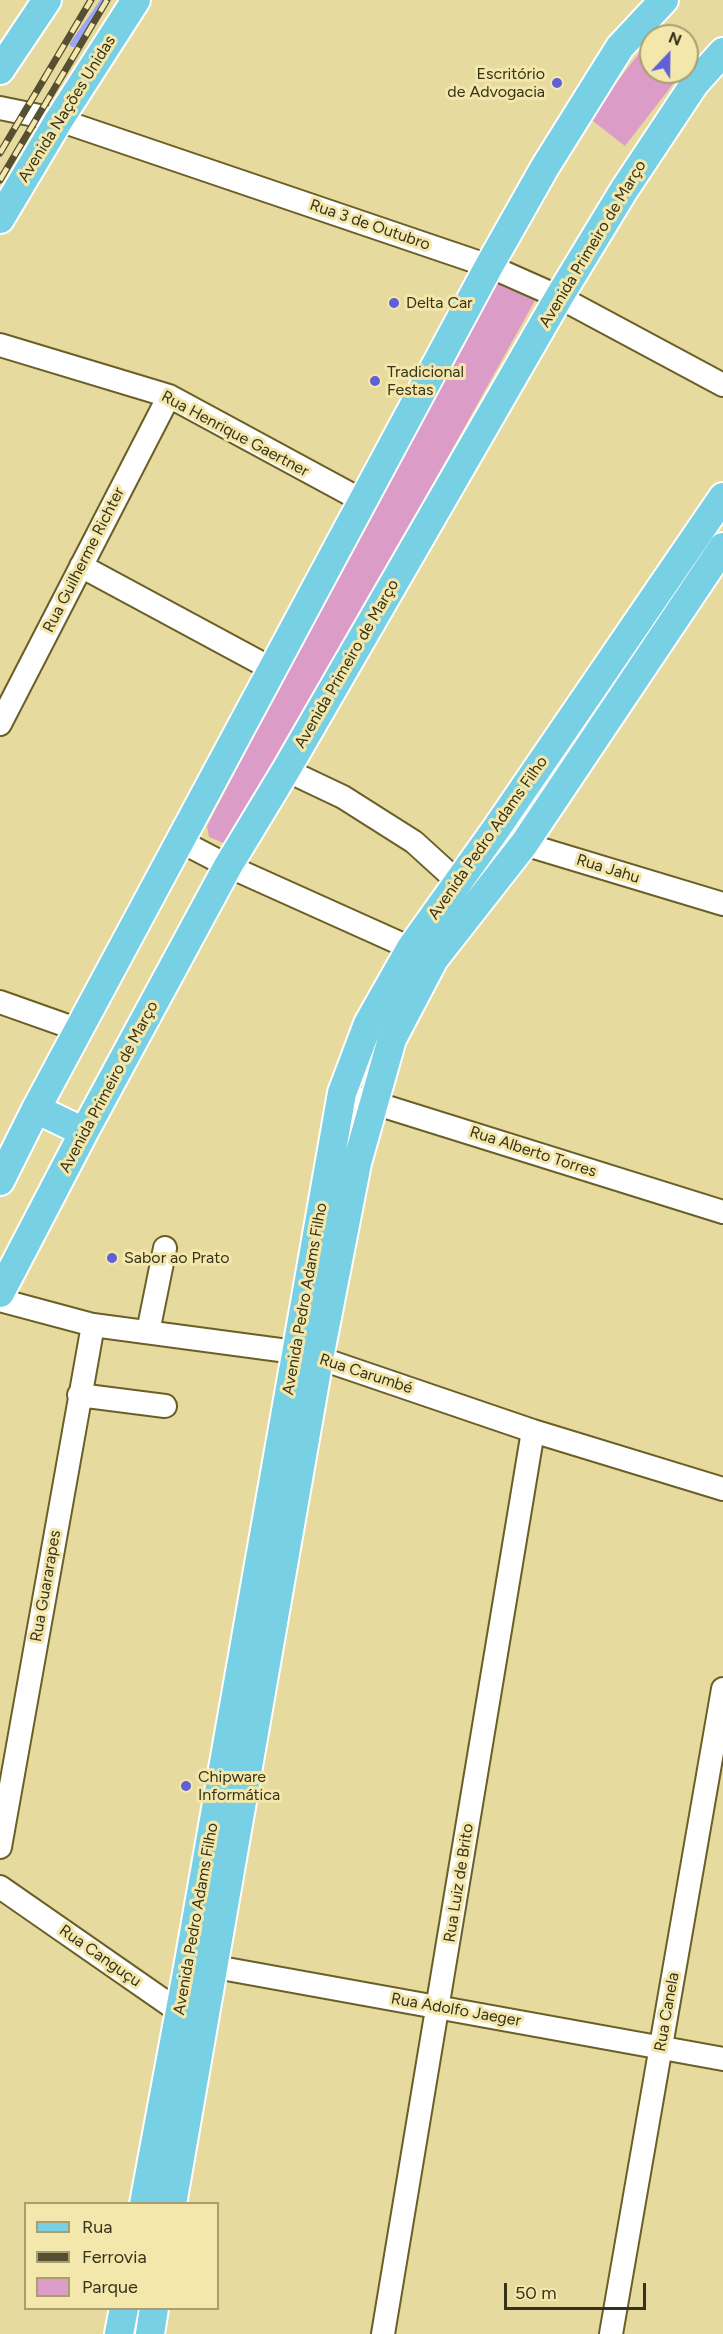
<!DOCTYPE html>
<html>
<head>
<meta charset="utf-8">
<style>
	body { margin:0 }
	#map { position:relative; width:723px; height:2334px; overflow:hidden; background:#e6da9e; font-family:Figtree,sans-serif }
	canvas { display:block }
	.legend { position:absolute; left:24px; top:2202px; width:195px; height:108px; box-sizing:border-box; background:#f3e7ab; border:2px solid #a89f71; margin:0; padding:8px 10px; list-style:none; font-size:18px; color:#37321a }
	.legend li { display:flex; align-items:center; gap:12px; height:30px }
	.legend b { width:30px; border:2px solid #a89f71 }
	.north { position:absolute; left:639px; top:24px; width:60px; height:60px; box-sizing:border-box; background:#f3e7ab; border:2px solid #a89f71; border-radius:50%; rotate:22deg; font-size:16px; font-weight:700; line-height:24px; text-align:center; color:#37321a }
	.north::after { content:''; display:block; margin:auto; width:21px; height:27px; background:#5f60d8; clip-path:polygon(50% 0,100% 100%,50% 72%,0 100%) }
	.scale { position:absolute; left:504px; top:2283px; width:142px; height:27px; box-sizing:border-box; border:3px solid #37321a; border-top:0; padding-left:8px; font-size:18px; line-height:21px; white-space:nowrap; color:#37321a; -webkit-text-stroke:4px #f3e7ab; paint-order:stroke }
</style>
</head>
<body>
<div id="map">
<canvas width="723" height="2334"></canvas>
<ul class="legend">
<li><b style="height:8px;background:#78d0e4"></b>Rua</li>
<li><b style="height:8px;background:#564f31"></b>Ferrovia</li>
<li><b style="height:16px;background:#db9dc8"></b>Parque</li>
</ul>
<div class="north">N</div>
<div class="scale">50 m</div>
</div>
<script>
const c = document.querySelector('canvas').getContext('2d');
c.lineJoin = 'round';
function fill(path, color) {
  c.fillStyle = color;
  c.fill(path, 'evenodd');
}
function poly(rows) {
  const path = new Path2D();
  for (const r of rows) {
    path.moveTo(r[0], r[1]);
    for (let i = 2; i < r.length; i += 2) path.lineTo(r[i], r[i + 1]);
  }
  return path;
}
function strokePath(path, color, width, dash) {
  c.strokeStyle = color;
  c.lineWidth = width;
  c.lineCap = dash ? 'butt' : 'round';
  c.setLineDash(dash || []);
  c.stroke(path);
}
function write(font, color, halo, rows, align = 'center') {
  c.font = font + ' Figtree,sans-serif';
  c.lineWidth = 6;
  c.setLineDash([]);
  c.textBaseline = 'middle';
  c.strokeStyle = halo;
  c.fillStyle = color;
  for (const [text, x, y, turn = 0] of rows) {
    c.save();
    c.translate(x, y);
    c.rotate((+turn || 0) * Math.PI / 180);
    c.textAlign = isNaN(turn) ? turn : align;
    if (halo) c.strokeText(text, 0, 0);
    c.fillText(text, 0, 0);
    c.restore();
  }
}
fill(poly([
	[644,47,651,53,651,72,676,72,680,75,625,146,589,118],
	[493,277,537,297,236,837,226,844,209,837,207,826]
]), '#db9dc8');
strokePath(poly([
	[73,44,104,0]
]), '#9ba4fb', 6);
const minor = poly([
	[0,108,59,120,489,266,559,297,723,385],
	[0,345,169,396,363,501],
	[81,566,272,669],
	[0,724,169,396],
	[286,770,343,797,414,842,458,882,473,891],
	[496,829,524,844,723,904],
	[180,841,228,866,426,955],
	[0,1002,79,1030],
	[342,1093,723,1212],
	[0,1300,93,1325,295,1352,319,1358,533,1431,723,1489],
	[148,1332,165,1248],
	[79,1395,165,1406],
	[0,1847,93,1325],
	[0,1887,180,2012,193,2014],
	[199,1964,723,2059],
	[383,2334,533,1431],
	[611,2334,723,1689]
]);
const major = poly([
	[0,70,47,0],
	[0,219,59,120,136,0],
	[36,1109,84,1132],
	[0,1181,36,1109,489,266,545,167,620,47,664,0],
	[0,1293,84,1132,228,866,286,770,559,297,624,190,695,83,723,52],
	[144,2204,189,1962,342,1093,368,1024,411,948,496,829,723,497],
	[172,2204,319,1358,357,1163,392,1039,434,959,524,844,723,547],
	[119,2334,124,2308],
	[150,2334,154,2308]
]);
strokePath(minor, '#6a5f26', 26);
strokePath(major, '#fff', 32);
strokePath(minor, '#fff', 22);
strokePath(major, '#78d0e4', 28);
const rail = poly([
	[0,153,91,0],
	[0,180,107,0]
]);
strokePath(rail, '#564f31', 7);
strokePath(rail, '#f3e7ab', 4.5, [14]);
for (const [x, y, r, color] of [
	[557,83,6,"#5f60d8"],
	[394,303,6,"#5f60d8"],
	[375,381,6,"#5f60d8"],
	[112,1258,6,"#5f60d8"],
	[186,1786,6,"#5f60d8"]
]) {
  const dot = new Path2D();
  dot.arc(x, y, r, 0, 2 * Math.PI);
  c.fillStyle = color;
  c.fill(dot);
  strokePath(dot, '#f3e7ab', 2);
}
write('16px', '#37321a', '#f3e7ab', [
	["Escritório",545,74,"right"],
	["de Advogacia",545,92,"right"],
	["Delta Car",406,303],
	["Tradicional",387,372],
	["Festas",387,390],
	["Sabor ao Prato",124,1258],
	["Chipware",198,1777],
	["Informática",198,1795]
], 'left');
write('16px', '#37321a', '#f3e7ab', [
	["Avenida Nações Unidas",67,109,-58],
	["Rua 3 de Outubro",370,225,19],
	["Avenida Primeiro de Março",593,244,-59],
	["Rua Henrique Gaertner",235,434,28],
	["Rua Guilherme Richter",84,560,-63],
	["Avenida Primeiro de Março",347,664,-60],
	["Avenida Pedro Adams Filho",488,838,-55],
	["Rua Jahu",608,869,17],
	["Avenida Primeiro de Março",109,1087,-62],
	["Rua Alberto Torres",533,1152,18],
	["Avenida Pedro Adams Filho",305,1299,-80],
	["Rua Carumbé",366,1374,18],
	["Rua Guararapes",46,1586,-80],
	["Rua Luiz de Brito",459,1883,-81],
	["Avenida Pedro Adams Filho",196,1919,-80],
	["Rua Canguçu",100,1956,35],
	["Rua Adolfo Jaeger",456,2010,10],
	["Rua Canela",667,2012,-80]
]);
</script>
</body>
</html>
